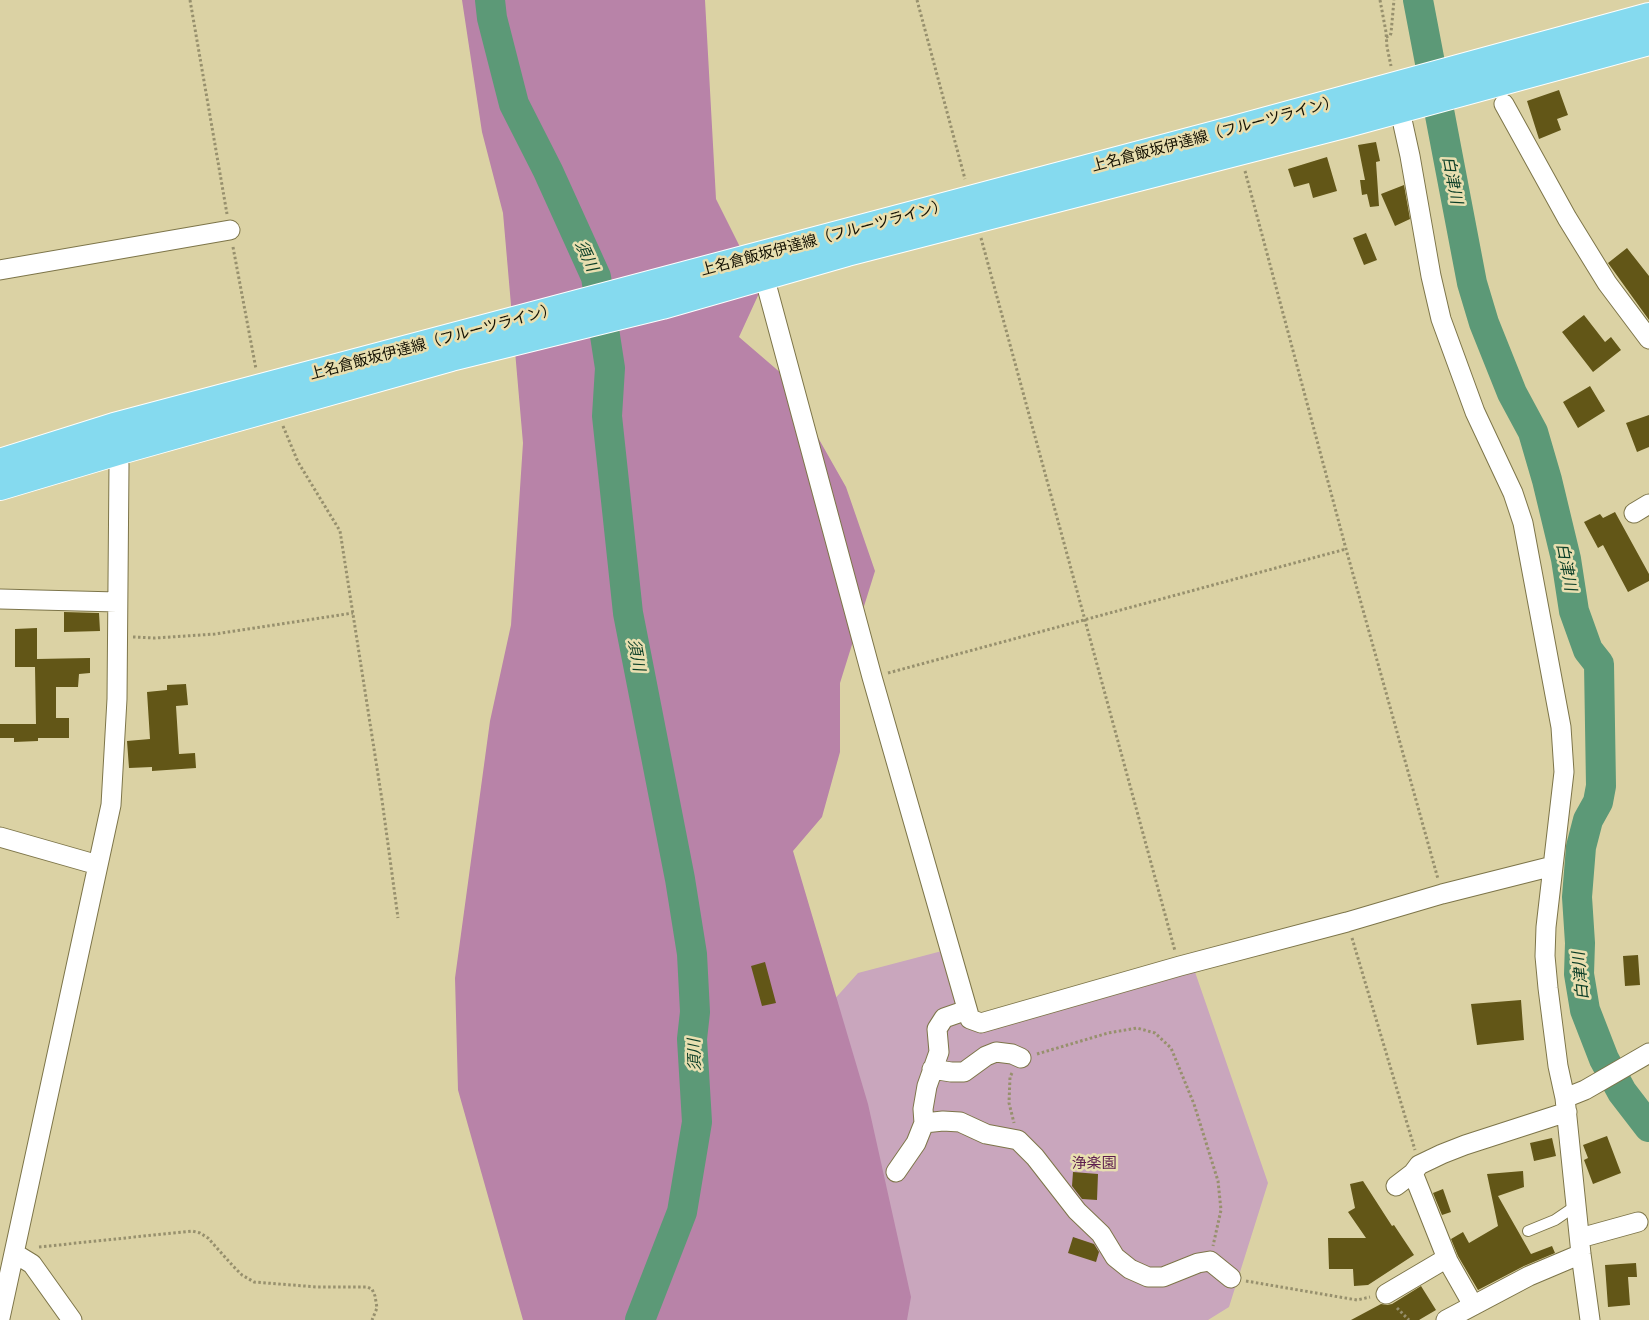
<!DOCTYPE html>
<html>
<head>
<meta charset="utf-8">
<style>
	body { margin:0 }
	canvas { display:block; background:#dbd2a4 }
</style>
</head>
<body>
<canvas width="1649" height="1320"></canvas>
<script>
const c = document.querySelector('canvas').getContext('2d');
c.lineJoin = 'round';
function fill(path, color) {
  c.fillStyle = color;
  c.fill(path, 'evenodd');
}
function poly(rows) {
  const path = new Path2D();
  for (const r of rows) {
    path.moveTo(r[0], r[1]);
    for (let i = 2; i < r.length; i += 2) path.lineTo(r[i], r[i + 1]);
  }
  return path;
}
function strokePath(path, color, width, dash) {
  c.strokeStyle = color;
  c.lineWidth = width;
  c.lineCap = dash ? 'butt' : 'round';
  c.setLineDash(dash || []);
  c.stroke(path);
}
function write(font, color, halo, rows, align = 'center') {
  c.font = font + ' Inter,"Noto Sans JP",sans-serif';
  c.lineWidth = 5;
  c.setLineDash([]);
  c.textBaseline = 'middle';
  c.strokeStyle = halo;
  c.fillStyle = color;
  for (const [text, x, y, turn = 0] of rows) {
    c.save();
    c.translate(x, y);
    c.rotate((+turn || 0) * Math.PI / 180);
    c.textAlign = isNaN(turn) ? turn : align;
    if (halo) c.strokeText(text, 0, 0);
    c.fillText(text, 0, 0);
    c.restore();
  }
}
fill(poly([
	[942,951,963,1025,990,1029,1195,972,1268,1183,1229,1307,1208,1320,836,1320,787,1052,858,973]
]), '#c9a6bd');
fill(poly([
	[462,0,705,0,716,199,761,289,739,337,782,374,846,487,875,571,840,683,840,752,822,817,793,851,868,1104,911,1297,907,1320,523,1320,458,1090,455,978,490,721,511,625,523,443,503,213,482,132]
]), '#b883a8');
strokePath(poly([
	[490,0,492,18,514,104,548,171,596,277,610,368,607,416,628,613,680,879,692,954,695,1012,692,1039,697,1122,682,1212,640,1320],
	[1418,0,1472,283,1484,323,1512,393,1533,432,1547,480,1566,559,1574,611,1588,650,1599,664,1601,786,1598,802,1588,820,1581,847,1577,897,1580,943,1579,974,1585,1010,1604,1059,1622,1092,1649,1127]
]), '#5c9977', 30);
fill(poly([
	[1559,90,1568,115,1557,119,1561,130,1539,139,1527,101],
	[1376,142,1380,161,1376,162,1379,206,1370,207,1367,194,1362,195,1360,180,1365,180,1358,145],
	[1327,157,1337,191,1313,198,1309,183,1294,187,1288,169],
	[1404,185,1410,219,1395,226,1381,194],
	[1366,233,1377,260,1364,265,1353,238],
	[1627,248,1649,276,1649,320,1608,263],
	[1584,315,1605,342,1611,337,1621,350,1593,372,1562,332],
	[1590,386,1605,411,1578,428,1563,402],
	[1649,415,1649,447,1637,452,1626,423],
	[1615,512,1649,574,1649,581,1628,592,1603,545,1598,548,1584,522,1600,514,1603,518],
	[64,612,99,613,100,631,64,632],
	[37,628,37,659,90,658,90,673,79,674,78,687,56,687,56,718,69,718,69,738,38,738,38,741,14,742,14,738,0,738,0,724,36,724,35,667,15,667,15,629],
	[186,684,188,705,176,706,179,754,195,753,196,768,152,771,152,767,129,768,127,741,150,739,147,692,167,690,167,685],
	[1638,955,1640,985,1625,986,1623,956],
	[765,962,776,1003,762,1006,751,966],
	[1521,1000,1524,1040,1477,1045,1471,1004],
	[1607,1136,1621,1173,1593,1184,1584,1160,1588,1158,1583,1145],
	[1552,1138,1556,1156,1534,1161,1530,1143],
	[1523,1171,1524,1187,1498,1196,1531,1254,1552,1246,1555,1253,1524,1266,1478,1290,1458,1256,1451,1239,1463,1232,1469,1243,1498,1226,1487,1174],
	[1073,1172,1098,1174,1097,1200,1082,1199,1072,1186],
	[1363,1181,1392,1226,1394,1225,1414,1255,1368,1285,1354,1286,1353,1269,1329,1269,1328,1238,1366,1238,1348,1212,1355,1208,1350,1184],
	[1443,1189,1451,1212,1442,1215,1433,1193],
	[1073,1237,1094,1244,1099,1252,1096,1262,1068,1253],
	[1636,1263,1637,1277,1628,1277,1630,1305,1608,1307,1605,1265],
	[1421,1286,1436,1310,1419,1320,1351,1320,1381,1304,1387,1305,1392,1304]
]), '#625617');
const service = poly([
	[1528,1231,1555,1220,1577,1205]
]);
const minor = poly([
	[1397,97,1410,156,1431,276,1441,319,1475,412,1513,493,1523,523,1561,727,1564,772,1546,927,1545,956,1548,988,1558,1066,1565,1098,1581,1254,1590,1320],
	[1504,104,1567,218,1607,283,1649,339],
	[0,270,230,230],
	[764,276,872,677,970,1019,981,1023,1180,966,1347,922,1442,894,1553,866],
	[1634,513,1649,504],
	[0,599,117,602],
	[0,837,98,865],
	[932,1069,951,1072,964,1072,986,1056,996,1052,1012,1054,1021,1058],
	[1565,1098,1585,1090,1649,1053],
	[924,1123,943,1121,960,1122,986,1134,1018,1140,1035,1157,1077,1211,1101,1234,1115,1257,1130,1269,1148,1277,1163,1277,1198,1263,1210,1261,1231,1278],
	[896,1172,916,1143,924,1123,923,1109,927,1086,939,1052,937,1029,944,1018,967,1010],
	[1413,1173,1448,1261,1473,1305],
	[1396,1186,1413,1173,1419,1165,1442,1154,1465,1145,1567,1112],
	[1580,1238,1638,1222],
	[14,1253,32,1264,72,1320],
	[1386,1294,1447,1258],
	[0,1318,111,805,117,699,119,465,115,439],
	[1446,1320,1529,1276,1581,1254]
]);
const primary = poly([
	[0,463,114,427,1234,130,1649,17],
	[0,486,124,449,451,357,662,305,847,252,1344,124,1649,41]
]);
strokePath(service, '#7d7549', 12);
strokePath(minor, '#7d7549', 21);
strokePath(primary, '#fff', 30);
strokePath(poly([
	[190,0,227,214],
	[917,0,965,179],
	[1380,0,1386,32,1387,47,1391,66],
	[1386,37,1390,36,1391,33,1394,0],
	[1245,171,1346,549,1438,879],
	[981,238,1175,951],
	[233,247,256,369],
	[283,426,298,462,340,531,382,800,398,918],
	[133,637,155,638,215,634,353,613],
	[888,673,1346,549],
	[1352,938,1415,1150],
	[1037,1054,1108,1033,1137,1028,1155,1033,1171,1048,1194,1104,1218,1181,1221,1210,1213,1246],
	[1012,1073,1010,1077,1009,1103,1014,1123],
	[39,1247,192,1231,200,1233,208,1238,233,1266,242,1275,254,1282,317,1287,367,1287,372,1289,375,1296,377,1308,372,1320],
	[1246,1281,1357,1300,1370,1297],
	[1397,1308,1409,1320]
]), '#97906d', 3, [2.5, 2.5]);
strokePath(service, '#fff', 10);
strokePath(minor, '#fff', 19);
strokePath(primary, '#85daef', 28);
write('15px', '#141102', '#e8dfb0', [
	["上名倉飯坂伊達線（フルーツライン）",1215,134,-15],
	["上名倉飯坂伊達線（フルーツライン）",824,238,-15],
	["上名倉飯坂伊達線（フルーツライン）",433,342,-15]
]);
write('15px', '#5c1c4d', '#e8dfb0', [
	["浄楽園",1094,1163]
]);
write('italic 16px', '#0b3e27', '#e8dfb0', [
	["白津川",1452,180,79],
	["須川",586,256,65],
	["白津川",1566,567,79],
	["須川",636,655,79],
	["白津川",1581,976,-95],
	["須川",695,1055,-92]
]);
</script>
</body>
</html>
